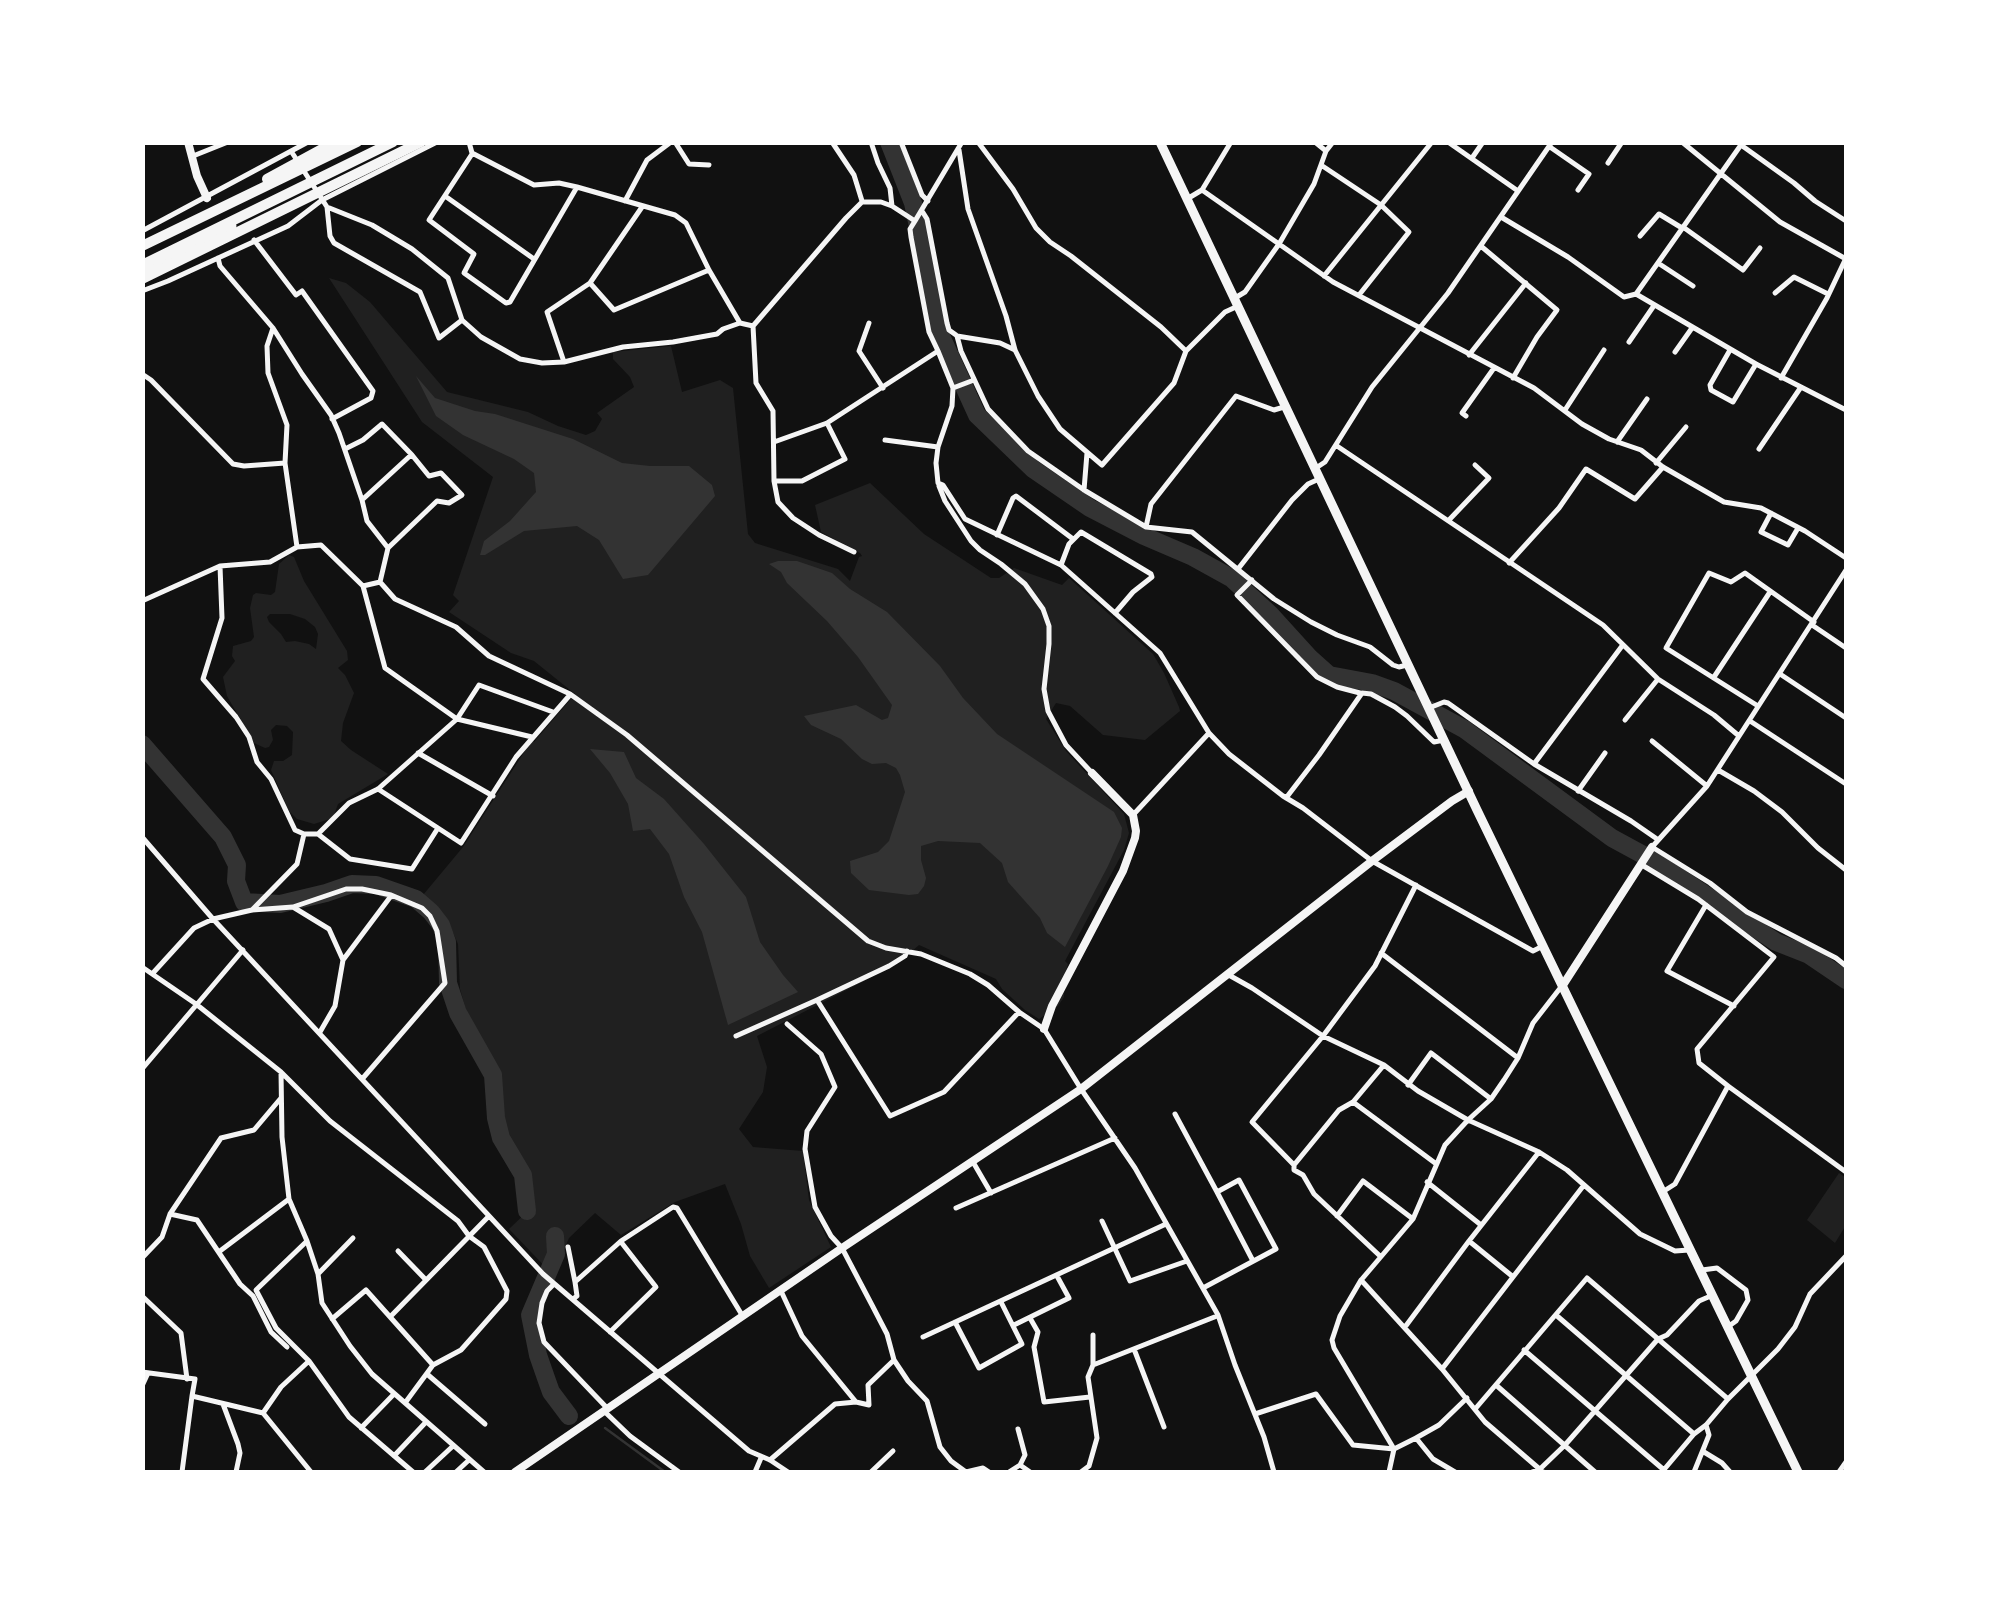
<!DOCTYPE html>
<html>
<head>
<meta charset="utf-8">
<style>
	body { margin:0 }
	#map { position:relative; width:1989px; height:1615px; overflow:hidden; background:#111; font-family:"Roboto Serif",serif }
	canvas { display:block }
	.frame { position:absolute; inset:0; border:145px solid #fff; pointer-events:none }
</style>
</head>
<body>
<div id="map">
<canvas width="1989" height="1615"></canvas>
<div class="frame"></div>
</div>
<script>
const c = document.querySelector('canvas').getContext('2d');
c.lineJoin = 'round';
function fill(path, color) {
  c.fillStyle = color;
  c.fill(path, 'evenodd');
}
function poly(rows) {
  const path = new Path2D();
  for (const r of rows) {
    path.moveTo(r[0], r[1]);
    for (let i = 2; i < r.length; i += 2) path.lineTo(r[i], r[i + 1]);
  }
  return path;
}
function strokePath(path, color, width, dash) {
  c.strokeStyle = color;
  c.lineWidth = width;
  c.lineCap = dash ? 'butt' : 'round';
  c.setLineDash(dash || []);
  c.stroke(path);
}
fill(poly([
	[329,278,346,283,370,302,447,392,528,412,558,426,586,435,595,431,602,419,597,413,634,387,630,377,613,359,613,352,671,346,682,392,720,380,733,388,748,534,755,543,838,569,850,581,859,557,862,556,860,553,821,532,815,505,870,483,924,534,991,578,999,578,1014,568,1062,585,1069,578,1153,654,1164,673,1179,707,1180,711,1145,740,1103,735,1070,706,1056,703,1046,719,1066,751,1124,814,1129,833,1124,850,1065,961,1068,964,1065,973,1064,997,1058,1006,1039,1019,1025,1010,1002,989,996,979,919,945,899,963,757,1036,767,1067,763,1092,739,1129,753,1147,803,1151,809,1200,831,1247,769,1288,750,1256,741,1224,725,1184,675,1202,621,1235,595,1213,569,1238,553,1275,509,1229,530,1209,526,1174,503,1138,498,1112,500,1083,471,1027,460,989,458,944,447,919,423,895,463,847,532,740,534,742,575,694,534,661,511,653,449,612,459,601,453,595,493,477,422,422],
	[289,555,294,557,304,581,347,651,348,660,338,668,345,675,354,693,343,723,341,741,351,750,388,774,338,804,333,818,314,824,297,819,289,811,271,770,274,761,283,761,292,755,293,732,287,726,276,725,271,730,273,740,269,747,265,748,254,743,227,696,223,677,235,661,232,656,233,646,251,641,254,637,250,608,253,595,256,593,271,595,275,592,279,564],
	[270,614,290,614,305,619,315,627,318,634,316,649,309,644,295,641,286,642,281,634,269,622,267,617],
	[1839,1173,1846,1178,1846,1225,1835,1243,1807,1220]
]), '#202020');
fill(poly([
	[416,376,435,398,475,411,495,414,573,439,622,463,650,466,689,466,712,485,715,496,648,575,623,579,599,540,577,526,524,531,485,555,480,555,484,541,510,521,536,492,534,473,514,459,463,435,436,416],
	[778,561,797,561,832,573,850,589,887,612,940,666,963,698,997,734,1114,812,1122,828,1121,837,1108,866,1065,947,1047,933,1040,918,1008,882,1002,863,980,843,938,841,921,846,921,860,926,878,924,886,918,894,909,895,869,890,851,873,850,861,878,852,889,841,905,792,900,775,896,768,886,763,872,764,862,759,841,739,811,725,804,716,856,705,882,720,888,718,892,705,858,657,827,621,787,583,781,572,769,564],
	[590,749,624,752,636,778,664,799,704,844,746,897,760,942,783,975,798,992,728,1025,702,932,684,897,669,854,650,829,633,831,628,804,610,773]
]), '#333');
strokePath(poly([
	[605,1428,665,1472]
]), '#333', 2.5);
strokePath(poly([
	[889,142,913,203,941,336,977,415,1033,469,1090,508,1144,536,1193,557,1231,578,1270,614,1310,658,1329,675,1372,683,1394,691,1464,729,1612,838,1658,863,1776,942,1809,955,1846,980],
	[142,744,223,837,237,865,236,881,244,902,280,904,326,893,352,884,376,885,416,899,431,912,441,925,447,942,448,983,458,1013,493,1075,496,1118,501,1138,523,1175,527,1211],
	[555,1236,556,1254,530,1315,538,1355,546,1378,551,1392,569,1416]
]), '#333', 18);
strokePath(poly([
	[469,142,472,153,534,185,559,183,577,187,675,215,686,223,709,270,740,323],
	[675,142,689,164,709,165],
	[832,142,854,175,862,201],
	[871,142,878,163,890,188,892,206,915,221,910,229,911,237,929,332,938,351],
	[901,142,922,195,928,201],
	[978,142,1013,189,1036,228,1050,242,1071,256,1161,327,1186,351,1225,312,1238,306],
	[1315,142,1326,151],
	[1448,142,1518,191],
	[1682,142,1780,222,1846,259],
	[1741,145,1794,183,1815,201,1846,221],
	[1550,147,1589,174,1578,190],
	[959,150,968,209,1006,316,1015,350,1038,396,1060,429,1102,465,1174,383,1186,351],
	[291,151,327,207,330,236,334,243,420,292,439,338,462,320],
	[472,154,429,220,474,254,464,273,506,303,510,302,577,187],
	[193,156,228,142],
	[1472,158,1483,142],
	[1608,163,1622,142],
	[1321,165,1381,205,1409,232,1359,295],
	[1202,190,1279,244,1314,184,1326,151,1333,142],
	[445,196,534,259],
	[1187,199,1202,190,1231,142],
	[625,201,647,160,671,142],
	[327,207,372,225,412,249,448,278,462,320,481,337,520,359,542,363,564,362,623,347,673,342,717,334,723,329,740,323,753,326],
	[922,211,927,219,947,323,949,330,956,335],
	[1501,217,1568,257,1624,297,1636,294,1756,364,1846,410],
	[915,221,962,142],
	[1683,227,1743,270,1760,248],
	[142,231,308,142],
	[1640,236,1659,214,1682,228],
	[254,240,296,295,302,291,373,391,371,398,332,419],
	[1482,247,1557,310,1537,337,1513,378],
	[218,258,220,266,273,328,302,374,331,415,339,433,362,500,367,521,388,548,380,582,395,599,456,627,489,656,570,694,627,735,868,941,886,948,921,954,970,974,988,985,1019,1012,1044,1029,1081,1089,1135,1168,1218,1315,1235,1365,1264,1437,1274,1472],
	[1658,263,1693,286],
	[1324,276,1432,142],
	[590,283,614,310,709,270],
	[142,291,168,281,288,226,322,200,437,142],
	[1775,293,1794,277,1828,294],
	[1636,294,1743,142],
	[1235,298,1245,292,1279,244,1333,282,1534,388,1582,424,1609,439,1641,450,1663,467,1724,502,1761,508,1805,531,1846,558],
	[869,323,859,351,883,388],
	[273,328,267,346,268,373,287,425,285,463],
	[1629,342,1653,307],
	[1015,350,1000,343,957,336,961,351,988,409,1028,451,1084,490,1146,527,1192,532,1274,599,1311,622,1337,635,1370,647,1393,665,1399,667,1407,665],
	[1730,350,1710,385,1711,390,1733,402,1756,364],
	[1675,352,1692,328],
	[1469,355,1526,283],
	[564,362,547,312,590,283,642,207],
	[142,374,151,380,233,464,244,466,285,463,297,547,321,545,363,586,380,582],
	[1781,378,1827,298,1846,258],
	[953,388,974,380],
	[1565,410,1604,350],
	[1466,416,1462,413,1494,368],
	[885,440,938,447],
	[774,442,827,423,938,351,953,388,952,406,938,447,936,463,938,483,943,485,965,519,1061,565,1160,653,1209,733,1229,754,1283,796,1303,808,1372,861,1533,951,1541,947],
	[1617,442,1647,399],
	[1337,446,1603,625,1658,679,1714,715,1739,736],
	[345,449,363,440,382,424,412,455,429,476,441,473,462,495,449,503,437,501,388,548],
	[1759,449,1801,387],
	[1656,463,1686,427],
	[1316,468,1325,462,1372,387,1448,293,1552,142],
	[774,481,802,481,845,459,827,423],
	[939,486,945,501,971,541,980,550,1001,564,1025,584,1043,609,1049,626,1049,644,1044,689,1048,711,1066,745,1092,773],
	[1084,490,1087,453],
	[362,500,411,455],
	[1771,513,1761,532,1788,545,1798,528],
	[1449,520,1489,478,1475,465],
	[1146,527,1151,504,1236,396,1274,410,1284,407],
	[997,535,1013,498,1016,496,1073,539],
	[854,552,819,535,793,518,778,502,774,481,773,411,756,383,753,326,846,218,862,202,881,202,892,206],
	[1509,563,1559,508,1586,469,1635,499,1663,467],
	[1061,565,1069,544,1081,532,1151,574,1152,577,1133,592,1115,613],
	[220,566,222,618,203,679,236,717,249,737,257,762,271,779,295,830,304,834],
	[1238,569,1292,500,1308,484,1319,479],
	[1846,570,1707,786,1652,847,1710,883,1747,912,1836,958,1846,966],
	[1252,580,1237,595,1317,677,1337,687,1360,693],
	[363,586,385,668,457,719,532,737],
	[142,601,220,566,270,562,297,547],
	[1812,625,1846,648],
	[1780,674,1846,718],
	[1714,677,1770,592],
	[1758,706,1666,648,1709,573,1731,582,1745,573,1814,622],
	[1429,708,1444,702,1448,703,1534,764,1631,821,1657,839],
	[1625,720,1658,679],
	[1750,721,1846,784],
	[1652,741,1707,786],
	[418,753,493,796],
	[1534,764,1622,646],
	[1718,770,1754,791,1782,812,1818,848,1846,870],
	[378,789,461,843,516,757,569,696],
	[1578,791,1605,753],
	[1286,798,1319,755,1362,693,1371,694,1395,707,1407,716,1434,742,1444,740],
	[1133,815,1209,733],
	[318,834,350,859,412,869,438,828],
	[142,837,213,919,543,1274,749,1451,770,1460,788,1472],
	[1642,865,1698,899,1774,957,1697,1049,1699,1063,1728,1086],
	[1706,905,1667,971,1734,1006],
	[293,907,346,889,362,889,391,895,422,908,430,916,437,931,445,983,363,1078],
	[252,910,297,864,304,834,318,834,349,803,378,789,457,719,479,685,553,712],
	[907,951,905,956,889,966,817,1000,890,1116,944,1092,1019,1012],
	[1381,953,1518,1058],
	[142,967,196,1004,281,1072,282,1137,289,1199,307,1241,318,1274,322,1303,350,1346,372,1374,484,1472],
	[153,973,194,928,213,919,252,910,293,907,329,929,343,960],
	[1227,974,1252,988,1323,1036,1384,1065,1418,1091,1468,1120,1445,1145,1413,1219,1362,1279],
	[1561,987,1533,1023,1518,1058,1504,1080,1491,1099,1468,1120,1539,1152,1567,1170,1640,1234,1675,1251,1689,1250],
	[787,1024,821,1054,835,1087,807,1131,805,1149,815,1207,831,1236,842,1248,873,1307,887,1334,894,1360,908,1381,927,1401,940,1447,951,1461,966,1472,983,1468,989,1472],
	[320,1032,335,1006,343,960,391,896],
	[736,1036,817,1000],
	[142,1069,243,950],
	[282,1073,330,1121,458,1221,469,1236,484,1247,507,1291,506,1299,461,1350,433,1365,405,1403],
	[1408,1085,1431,1053,1491,1099],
	[1353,1102,1435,1163],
	[1175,1114,1217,1192],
	[973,1162,991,1193],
	[1294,1165,1339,1110,1353,1102,1384,1065],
	[1427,1182,1481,1225],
	[1664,1191,1675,1184,1728,1086,1846,1172],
	[956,1208,1115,1138],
	[170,1214,197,1220,240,1284,253,1296,271,1332,287,1347],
	[1337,1216,1363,1181,1413,1219],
	[1102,1221,1130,1281,1187,1261],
	[307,1241,256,1290,276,1328,309,1361,349,1417,413,1472],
	[1469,1241,1512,1276],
	[568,1247,575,1282],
	[220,1251,289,1199],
	[398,1251,426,1280],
	[1380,1256,1314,1194,1303,1175,1294,1170,1294,1165,1252,1122,1323,1036,1375,966,1416,885],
	[142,1258,162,1237,170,1214,221,1138,254,1130,281,1098],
	[1702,1270,1717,1268,1746,1290,1748,1300,1736,1321,1729,1326],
	[318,1274,353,1238],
	[554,1284,547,1291,542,1303,539,1323,544,1342,607,1408],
	[1203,1288,1276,1249,1239,1180,1217,1192,1253,1261],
	[781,1291,802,1336,856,1402],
	[142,1296,181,1333,187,1379],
	[573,1299,577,1296,575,1282,621,1241,673,1207,677,1208,742,1315],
	[1556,1315,1694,1434],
	[390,1317,489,1216],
	[1030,1318,1038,1332,1034,1347,1044,1402,1090,1397],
	[332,1319,366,1290,433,1365],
	[955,1322,979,1368,1022,1344,1001,1302],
	[1014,1325,1069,1298,1057,1276],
	[1405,1327,1469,1241,1539,1152],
	[610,1332,656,1287,621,1242],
	[1093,1335,1093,1365],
	[923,1337,1166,1224],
	[1134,1349,1164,1427],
	[1524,1350,1664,1470],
	[1442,1369,1584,1185],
	[142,1372,195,1379,192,1396,263,1413,311,1472],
	[427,1374,485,1424],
	[1496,1385,1595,1472],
	[142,1386,148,1373],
	[223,1404,238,1444,240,1453,236,1472],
	[1476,1408,1587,1278,1728,1399],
	[605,1412,630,1436,679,1472],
	[263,1413,281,1387,309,1361],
	[1255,1414,1316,1394,1353,1445,1394,1449,1416,1438,1433,1459,1455,1472],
	[361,1428,394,1394],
	[1018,1429,1025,1455,1020,1465],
	[1416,1438,1439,1425,1467,1398],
	[1704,1452,1722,1463,1730,1472],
	[394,1456,426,1422],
	[770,1460,835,1404,856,1402,869,1405,868,1385,894,1360],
	[182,1472,192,1396],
	[425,1472,453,1446],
	[456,1472,469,1460],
	[755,1472,761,1458],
	[871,1472,893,1451],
	[1009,1472,1020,1465,1030,1472],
	[1081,1472,1089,1466,1097,1438,1088,1377,1093,1365,1217,1316],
	[1389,1472,1394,1449,1334,1348,1332,1340,1340,1316,1361,1280,1442,1369,1485,1422,1543,1472],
	[1532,1472,1540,1469,1565,1445,1658,1339,1667,1335,1699,1301,1713,1295],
	[1662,1472,1694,1434,1706,1425,1728,1399,1778,1349,1795,1327,1810,1294,1846,1256],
	[1694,1472,1709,1435,1706,1425],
	[1839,1472,1846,1462]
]), '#f5f5f5', 5);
strokePath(poly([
	[188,142,197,176,207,198],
	[1563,985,1652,847],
	[1044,1029,1052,1006,1123,871,1135,838,1136,831,1133,815,1092,773],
	[515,1472,842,1248,1081,1089,1372,861,1452,801,1469,791]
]), '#f5f5f5', 8);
strokePath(poly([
	[1160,142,1477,810,1798,1472],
	[142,272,232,226]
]), '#f5f5f5', 9);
strokePath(poly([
	[267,179,335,142],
	[142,246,357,142],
	[142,265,393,142],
	[142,279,421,142]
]), '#f5f5f5', 10);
</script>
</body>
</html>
